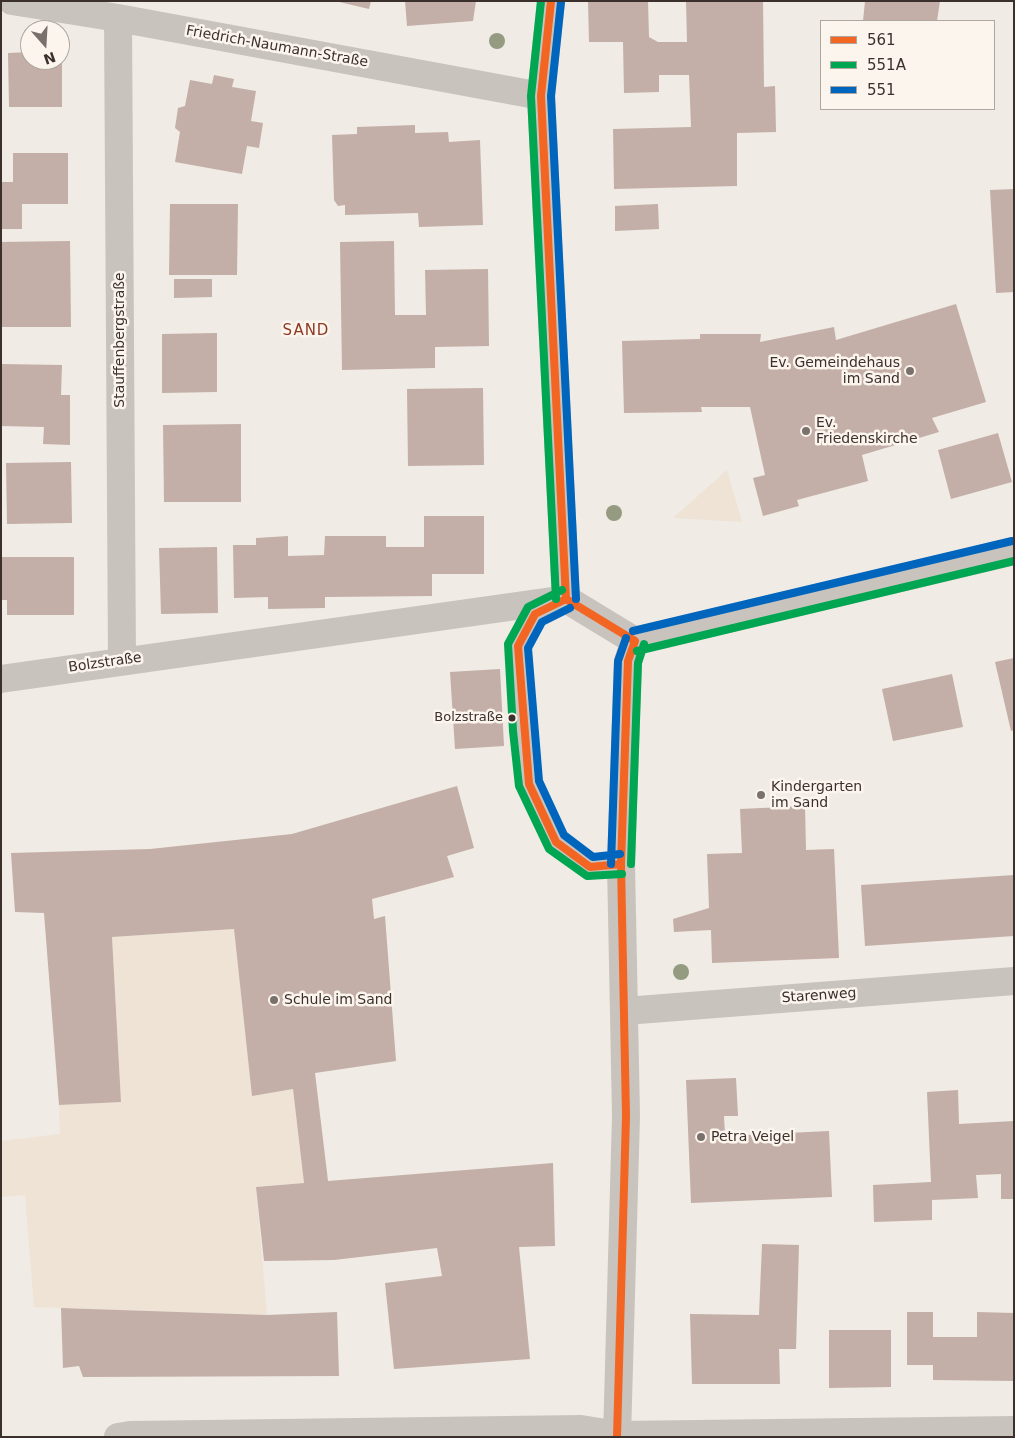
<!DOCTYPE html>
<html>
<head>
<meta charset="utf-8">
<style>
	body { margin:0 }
	#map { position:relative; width:1015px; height:1438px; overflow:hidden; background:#f0ebe5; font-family:"DejaVu Sans",sans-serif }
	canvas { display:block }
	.frame { position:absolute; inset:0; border:2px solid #3b302b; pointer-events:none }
	.legend { position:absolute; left:820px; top:20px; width:175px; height:90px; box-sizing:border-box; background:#fbf5ee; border:1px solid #aea6a0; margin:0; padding:6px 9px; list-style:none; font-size:15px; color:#3b302b }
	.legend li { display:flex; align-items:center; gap:10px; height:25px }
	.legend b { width:25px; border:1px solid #aea6a0 }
	.north { position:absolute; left:20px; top:20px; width:50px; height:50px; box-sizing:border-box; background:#fbf5ee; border:1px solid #aea6a0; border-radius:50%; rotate:161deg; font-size:14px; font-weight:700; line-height:20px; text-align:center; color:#3b302b }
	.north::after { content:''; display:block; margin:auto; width:18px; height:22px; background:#7a716c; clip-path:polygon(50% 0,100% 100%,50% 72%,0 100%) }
</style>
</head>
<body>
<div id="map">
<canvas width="1015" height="1438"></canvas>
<div class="frame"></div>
<ul class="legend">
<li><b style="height:6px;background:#f26522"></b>561</li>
<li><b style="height:6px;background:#00a651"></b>551A</li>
<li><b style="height:6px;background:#0065bd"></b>551</li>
</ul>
<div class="north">N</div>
</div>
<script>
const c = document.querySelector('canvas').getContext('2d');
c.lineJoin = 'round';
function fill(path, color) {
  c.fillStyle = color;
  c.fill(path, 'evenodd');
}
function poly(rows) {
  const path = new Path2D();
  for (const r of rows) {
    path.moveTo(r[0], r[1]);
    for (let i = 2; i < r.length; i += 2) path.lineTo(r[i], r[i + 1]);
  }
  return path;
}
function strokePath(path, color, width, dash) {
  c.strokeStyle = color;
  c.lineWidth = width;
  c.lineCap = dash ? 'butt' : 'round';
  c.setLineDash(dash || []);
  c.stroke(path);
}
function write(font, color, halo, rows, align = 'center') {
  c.font = font + ' "DejaVu Sans",sans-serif';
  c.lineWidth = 5;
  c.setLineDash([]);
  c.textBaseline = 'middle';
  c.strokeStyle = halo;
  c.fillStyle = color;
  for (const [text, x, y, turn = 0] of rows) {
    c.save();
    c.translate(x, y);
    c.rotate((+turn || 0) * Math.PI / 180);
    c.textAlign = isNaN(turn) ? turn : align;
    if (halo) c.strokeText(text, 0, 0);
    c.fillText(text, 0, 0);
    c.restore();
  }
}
fill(poly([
	[727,470,742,522,673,518],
	[234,929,252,1095,293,1089,304,1183,256,1187,267,1315,34,1307,25,1195,1,1197,1,1141,60,1134,59,1105,121,1101,112,937]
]), '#eee3d5');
fill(poly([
	[335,1,371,1,369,9],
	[405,1,476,1,473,21,407,26],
	[588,1,648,1,649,37,658,42,687,42,686,1,763,1,764,87,775,86,776,132,737,133,737,186,614,189,613,129,691,127,689,75,659,75,659,92,624,93,623,42,589,42],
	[865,1,940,1,937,21,863,21],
	[30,52,30,60,60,60,60,52,62,52,62,107,9,107,8,53],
	[214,75,234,79,232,87,256,91,251,121,263,123,259,148,247,146,242,174,175,162,180,132,175,128,178,108,185,106,190,80,212,84],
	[415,125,415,133,448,132,449,142,480,140,483,225,419,227,418,213,345,215,345,205,338,206,334,200,332,135,357,134,357,127],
	[13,153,68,153,68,204,22,204,22,229,1,229,1,182,13,182],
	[1014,189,1014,292,996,293,990,190],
	[170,204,238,204,237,275,169,275],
	[658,204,659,229,615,231,615,206],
	[70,241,71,327,1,327,1,242],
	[394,241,395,315,426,315,425,270,488,269,489,346,435,347,435,368,342,370,340,242],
	[174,279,212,279,212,297,174,298],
	[956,304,986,402,932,418,939,432,862,455,868,481,797,500,799,506,763,516,753,478,765,475,750,407,701,407,702,412,624,413,622,341,700,339,700,334,761,334,760,342,834,327,836,340],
	[217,333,217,392,162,393,162,334],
	[1,364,62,365,61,395,70,395,70,445,43,444,44,427,1,426],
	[483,388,484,465,408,466,407,389],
	[241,424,241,502,164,502,163,425],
	[998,433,1012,482,951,499,938,450],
	[71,462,72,523,7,524,6,463],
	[424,516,484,516,484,574,432,574,432,596,325,597,325,608,268,609,268,597,234,598,233,545,256,545,256,538,288,536,288,556,324,555,325,536,386,536,386,547,424,547],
	[217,547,218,613,161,614,159,548],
	[1,557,74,557,74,615,7,615,7,600,1,600],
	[1014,658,1014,730,1011,731,995,662],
	[500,669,504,746,455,749,450,672],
	[952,674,963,727,893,741,882,689],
	[457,786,474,848,447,856,454,877,372,899,374,919,385,916,396,1061,315,1073,328,1181,553,1163,555,1246,519,1247,530,1359,394,1369,385,1283,442,1276,437,1248,334,1260,264,1261,256,1187,304,1183,293,1089,252,1096,234,929,112,937,121,1102,59,1105,44,913,15,912,11,853,150,849,292,834],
	[805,806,806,850,834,849,839,958,712,963,711,930,674,932,673,919,709,908,707,854,742,853,740,809],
	[1014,875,1014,936,865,946,861,885],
	[736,1078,738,1116,724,1116,725,1136,829,1131,832,1197,691,1203,686,1080],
	[958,1090,959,1124,1014,1121,1014,1199,1001,1199,1001,1174,976,1175,978,1198,932,1200,932,1220,874,1222,873,1185,931,1182,927,1092],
	[762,1244,799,1245,796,1349,779,1349,780,1384,692,1384,690,1314,759,1315],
	[61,1308,267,1315,337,1312,339,1376,83,1377,79,1366,63,1368],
	[907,1312,933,1312,933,1337,977,1337,977,1312,1014,1313,1014,1381,933,1380,933,1365,907,1365],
	[829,1330,891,1330,891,1387,829,1388]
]), '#c3afa7');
strokePath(poly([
	[563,600,535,614,518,646,523,730,529,784,556,842,590,867,621,864]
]), '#c9c3be', 25);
strokePath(poly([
	[12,1,118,18,541,96],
	[551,1,541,96,566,599],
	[118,18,122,661],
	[566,599,635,641],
	[635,641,1014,551],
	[1,679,566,599],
	[625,1011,1014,981],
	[118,1437,130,1435,581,1429,618,1435,1014,1430],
	[617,1437,626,1116,621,864,628,661,635,641]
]), '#c9c3be', 28);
strokePath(poly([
	[551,1,541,96,566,599],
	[566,599,635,641,628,661,621,864,626,1116,617,1437],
	[566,599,535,614,518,646,529,784,556,842,590,867,621,864]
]), '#f26522', 8);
strokePath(poly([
	[541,1,531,96,556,599],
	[562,590,528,607,508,644,513,731,519,786,549,849,587,876,622,874],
	[637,651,1014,561],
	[631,864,638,663,644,644]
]), '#00a651', 8);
strokePath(poly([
	[561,2,551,96,576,599],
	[570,608,542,622,528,648,539,781,564,835,593,857,620,854],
	[633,631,1012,541],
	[611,864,618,661,626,638]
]), '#0065bd', 8);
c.fillStyle = '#959b80';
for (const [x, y] of [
	[497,41],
	[614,513],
	[681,972]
]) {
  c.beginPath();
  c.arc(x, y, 8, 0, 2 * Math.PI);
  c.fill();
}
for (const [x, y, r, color] of [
	[910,371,5,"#7a716c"],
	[806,431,5,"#7a716c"],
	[512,718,4.5,"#3b302b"],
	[761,795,5,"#7a716c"],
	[274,1000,5,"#7a716c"],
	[701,1137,5,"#7a716c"]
]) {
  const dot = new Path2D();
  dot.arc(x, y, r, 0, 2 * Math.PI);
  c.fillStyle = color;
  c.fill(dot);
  strokePath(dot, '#fbf5ee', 2);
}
write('13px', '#3b302b', '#fbf5ee', [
	["Bolzstraße",503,718]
], 'right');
write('14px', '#3b302b', '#fbf5ee', [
	["Friedrich-Naumann-Straße",277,47,10],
	["Stauffenbergstraße",120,340,-90],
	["Bolzstraße",105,663,-8],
	["Starenweg",819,996,-4]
]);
write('14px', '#3b302b', '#fbf5ee', [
	["Ev. Gemeindehaus",900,363,"right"],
	["im Sand",900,379,"right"],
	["Ev.",816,423],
	["Friedenskirche",816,439],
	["Kindergarten",771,787],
	["im Sand",771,803],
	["Schule im Sand",284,1000],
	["Petra Veigel",711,1137]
], 'left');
c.letterSpacing = '1px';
write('15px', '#8c3b22', '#fbf5ee', [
	["SAND",306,331]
]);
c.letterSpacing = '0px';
</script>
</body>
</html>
